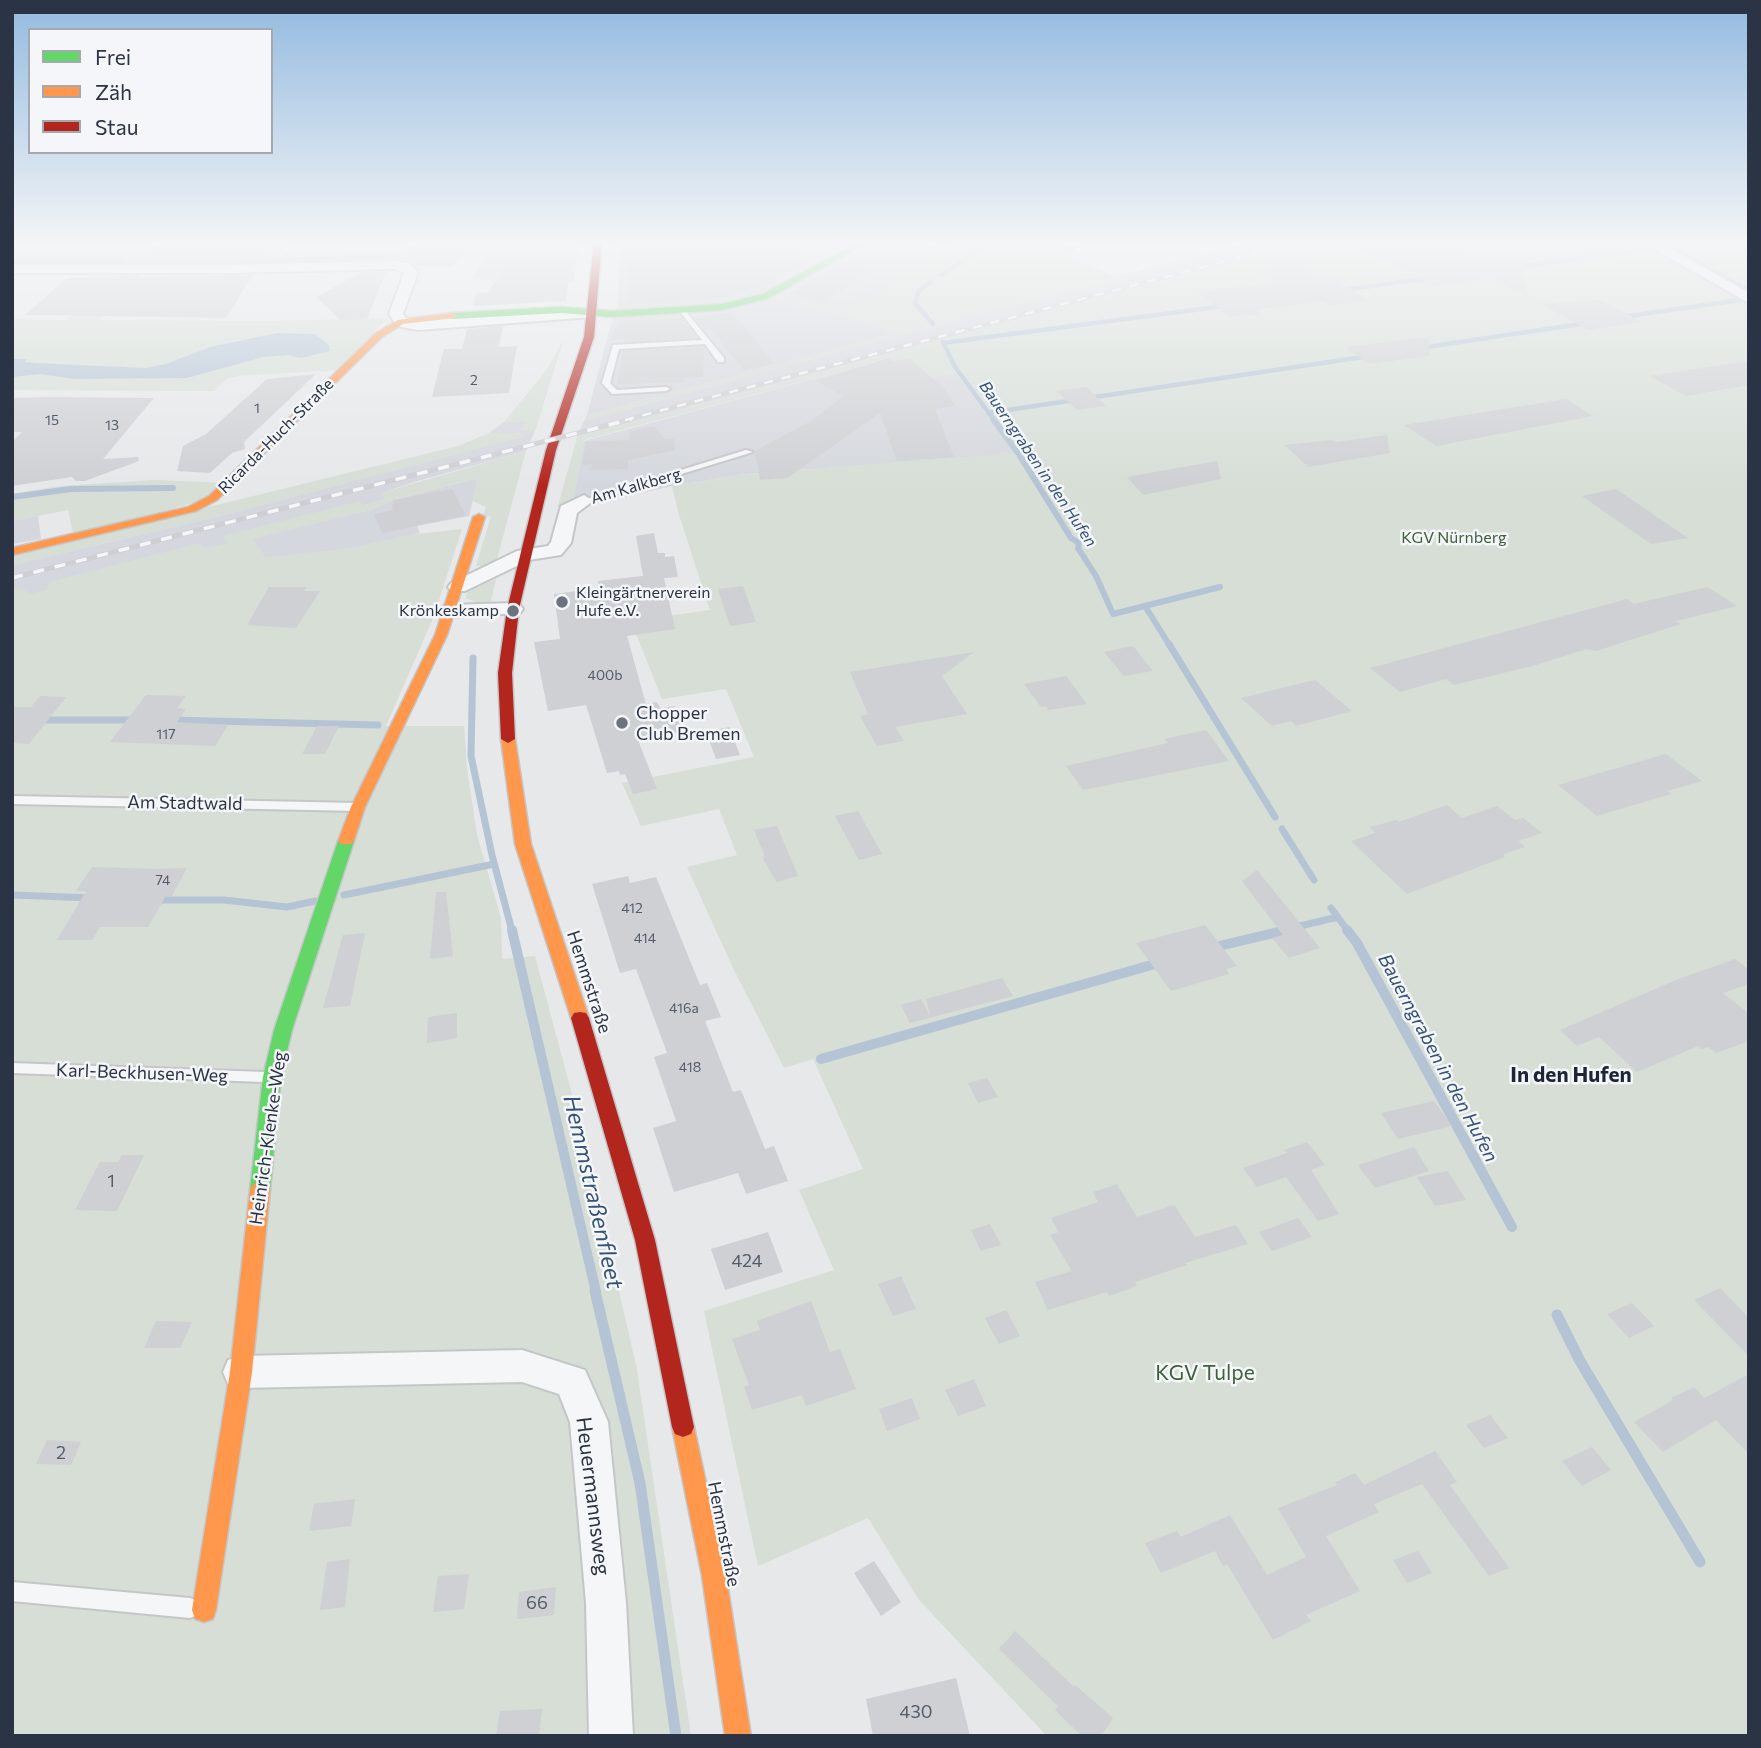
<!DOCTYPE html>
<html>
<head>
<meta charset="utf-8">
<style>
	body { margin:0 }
	#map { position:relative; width:1761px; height:1748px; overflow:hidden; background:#e6e8ea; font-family:Commissioner,sans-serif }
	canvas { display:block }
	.frame { position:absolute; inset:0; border:14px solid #2b3445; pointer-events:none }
	.legend { position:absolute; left:28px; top:28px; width:245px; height:126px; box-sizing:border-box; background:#f4f6f9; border:2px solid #a4a8b1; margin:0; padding:9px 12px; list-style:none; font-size:21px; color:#2b3445 }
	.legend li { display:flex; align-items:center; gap:14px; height:35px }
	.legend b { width:35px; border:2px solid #a4a8b1 }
</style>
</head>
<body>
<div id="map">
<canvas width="1761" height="1748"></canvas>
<div class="frame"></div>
<ul class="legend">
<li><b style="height:9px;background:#63d668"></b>Frei</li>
<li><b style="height:9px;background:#ff974d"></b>Zäh</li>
<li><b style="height:9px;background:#b3261e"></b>Stau</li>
</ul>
</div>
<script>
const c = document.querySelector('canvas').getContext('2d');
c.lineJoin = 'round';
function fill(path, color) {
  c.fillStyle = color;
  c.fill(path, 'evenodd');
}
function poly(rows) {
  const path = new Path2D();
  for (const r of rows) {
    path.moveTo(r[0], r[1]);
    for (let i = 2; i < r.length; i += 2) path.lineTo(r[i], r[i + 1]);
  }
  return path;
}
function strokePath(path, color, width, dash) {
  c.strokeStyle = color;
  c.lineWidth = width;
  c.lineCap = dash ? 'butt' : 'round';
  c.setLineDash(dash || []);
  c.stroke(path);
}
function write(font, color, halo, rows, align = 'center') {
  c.font = font + ' Commissioner,sans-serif';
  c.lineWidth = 5;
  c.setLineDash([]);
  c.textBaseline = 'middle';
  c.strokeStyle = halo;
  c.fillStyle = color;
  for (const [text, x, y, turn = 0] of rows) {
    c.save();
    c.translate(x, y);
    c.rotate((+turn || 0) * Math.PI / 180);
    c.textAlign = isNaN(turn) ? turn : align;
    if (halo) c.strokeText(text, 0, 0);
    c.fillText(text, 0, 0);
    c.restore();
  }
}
fill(poly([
	[444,241,578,241,578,250,436,251],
	[620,241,905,241,951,250,847,312,778,296,771,300,869,323,893,334,587,415,611,324,618,307],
	[1265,241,1313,241,577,437,584,421,896,336],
	[485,257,577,257,574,282,472,279],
	[891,358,915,379,956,373,1016,454,745,474,672,486,580,507,573,501,584,441],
	[504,422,526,422,522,431,535,431,526,451,414,482,382,493,385,499,253,538,370,510,393,500,478,478,469,516,417,526,420,533,12,622,12,565,216,517,524,436,518,433,489,433],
	[38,516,41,539,12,544,12,521]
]), '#d4d7dd');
fill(poly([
	[963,241,1047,241,1078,247,1068,257,1116,277,1254,241,1265,241,896,336,584,421,587,415,892,334,869,323,770,300,778,296,847,312],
	[1313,241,1749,241,1749,1736,1047,1736,919,1600,868,1518,758,1566,704,1311,834,1270,799,1190,863,1169,813,1059,784,1068,733,968,687,867,737,855,719,809,641,826,622,783,754,757,726,689,662,699,631,621,710,610,679,515,672,486,745,474,1015,453,956,373,915,379,891,358,584,440,573,501,561,509,558,506,577,437],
	[12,249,511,251,578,250,577,257,438,257,258,264,119,265,12,264],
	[115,275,142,275,100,320,270,321,388,318,338,370,237,376,227,379,214,391,12,390,12,319,67,320],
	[564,339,535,431,522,431,525,422,504,422,547,369],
	[489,433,518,433,525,436,216,517,12,565,12,555,458,446],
	[526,451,497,559,487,566,476,566,491,516,483,517,486,507,473,501,477,478,393,500,370,510,253,539,266,557,351,548,408,535,462,529,434,616,386,726,464,726,467,769,477,835,501,918,502,959,535,956,587,1150,637,1370,691,1736,12,1736,12,590,22,588,30,594,46,590,49,582,200,543,205,548,227,543,223,536,360,501,363,505,385,499,381,493],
	[155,480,226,483,210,498,74,536,68,510,12,521,12,494,60,486],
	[496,579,491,602,479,604,466,598,467,593,474,588]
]), '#d6ded6');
fill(poly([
	[277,333,315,334,329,345,330,351,301,358,287,355,263,357,187,378,74,379,40,374,12,377,12,359,26,359,26,362,35,363,146,368,166,364,210,347]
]), '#b4c4d5');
strokePath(poly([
	[1659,241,1707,267],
	[255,260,392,257],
	[12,261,122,261],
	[1515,267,1651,249],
	[1714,271,1749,291],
	[942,275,986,245],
	[931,282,919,291,915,303,933,324],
	[1341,290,1433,278],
	[1621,317,1740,300],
	[943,342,955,367,994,420],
	[943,343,1224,306],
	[1420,348,1587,323],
	[988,413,1369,356]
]), '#b4c4d5', 4.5);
strokePath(poly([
	[993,419,1018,453,1071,538,1079,543,1078,548,1096,576,1113,614,1220,587],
	[12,497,71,489,173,488],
	[1145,606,1170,646]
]), '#b4c4d5', 6);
strokePath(poly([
	[1169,644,1275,817],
	[473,658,471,756,492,855,512,931],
	[40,720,135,720],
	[169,720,378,725],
	[1282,829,1314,880],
	[12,895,93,898],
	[344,895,494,864],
	[155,900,224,900,287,907,315,901],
	[1331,908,1348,931],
	[1279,931,1338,917]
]), '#b4c4d5', 7);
strokePath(poly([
	[512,930,596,1292],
	[1347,930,1357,943,1512,1227],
	[1211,948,1286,930],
	[821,1059,1162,962]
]), '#b4c4d5', 10);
strokePath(poly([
	[595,1291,640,1483,676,1736],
	[1557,1315,1580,1361,1700,1562]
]), '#b4c4d5', 11);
fill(poly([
	[161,241,273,241,273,243,262,262,131,262],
	[420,241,472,241,453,267,416,266,411,261,388,259],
	[1346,241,1440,241,1479,263,1523,258,1527,296,1493,278,1435,286],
	[737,247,737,251,784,250,816,257,763,287,720,298,628,304,628,249],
	[515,252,513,260,571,258,566,301,473,306,476,293,488,292],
	[842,263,873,271,823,302,790,293],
	[1301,265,1332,281,1336,280,1368,300,1331,306,1323,301,1256,310,1260,313,1230,317,1197,292,1280,283,1254,272],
	[362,272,386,272,367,319,340,320,316,297],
	[253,275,226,318,25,315,67,278],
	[1600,300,1642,322,1588,330,1541,304],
	[732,313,752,336,774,364,744,370,707,325,706,333,694,317],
	[682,318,697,338,625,342,625,339,609,340,620,321],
	[503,326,499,347,517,346,509,393,432,397,444,349,462,349,467,329],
	[1428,337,1430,356,1369,364,1345,347],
	[704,347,703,377,684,378,684,382,617,384,623,351],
	[889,358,893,361,910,359,944,388,955,406,935,409,954,457,897,461,880,413,787,478,760,480,755,451,811,421,844,396,815,381],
	[1749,361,1749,385,1686,396,1649,376],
	[316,374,244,442,245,449,232,453,210,473,177,471,183,446,206,434,267,379],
	[1086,387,1106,406,1077,410,1056,391],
	[51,397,154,398,103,459,138,457,139,461,85,481,76,481,72,477,12,486,12,442,22,432,12,432,12,398],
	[1566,399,1593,416,1436,446,1404,425],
	[654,426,664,439,674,439,675,450,628,460,628,469,591,470,592,464,582,465,586,442,629,440,630,431],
	[1387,435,1390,453,1308,467,1285,445,1332,440,1336,442],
	[1217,461,1221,479,1143,495,1127,477],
	[452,489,465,514,463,516,382,533,374,514,392,510,393,500],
	[1616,489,1688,538,1651,544,1582,496],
	[654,533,658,553,665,553,665,557,674,556,678,577,664,578,675,629,627,636,646,704,657,702,660,708,675,706,685,731,638,740,657,789,633,794,625,774,620,775,619,771,607,773,586,705,548,711,534,642,560,639,554,594,600,588,598,581,643,576,636,536],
	[743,586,756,622,730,626,718,589],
	[269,587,307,587,304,591,320,591,296,628,247,625],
	[1707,587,1737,606,1676,621,1681,624,1596,651,1586,649,1536,665,1454,685,1446,679,1400,692,1370,668,1627,599,1634,604],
	[1133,646,1153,671,1124,676,1104,652],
	[974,652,942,676,967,714,895,727,904,741,877,746,860,716,868,714,850,672],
	[1066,676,1087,704,1049,710,1046,706,1041,707,1024,684],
	[1315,680,1352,711,1296,726,1291,721,1272,726,1241,698],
	[146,695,186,696,177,708,186,709,177,722,228,725,215,746,110,742],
	[40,696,66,697,29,744,12,743,12,707,31,707],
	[317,726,339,726,325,754,302,754],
	[729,727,740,755,716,759,706,732],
	[1206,730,1229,761,1083,790,1066,766,1168,743,1164,739],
	[1666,754,1702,781,1667,791,1671,794,1597,816,1558,785],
	[1447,805,1462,818,1497,806,1515,820,1523,818,1542,833,1518,841,1525,847,1503,854,1505,857,1407,894,1351,841,1375,833,1370,827,1397,820,1399,822],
	[858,811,882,854,859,860,835,816],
	[777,826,798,876,777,882,762,857,765,856,754,830],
	[92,867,158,869,187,868,172,896,166,896,148,927,100,927,92,940,57,940,86,891,76,891],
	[1257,870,1320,948,1289,958,1272,938,1283,935,1242,881],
	[628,876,630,883,656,877,700,985,707,983,721,1017,705,1021,733,1092,741,1090,765,1149,774,1146,788,1181,746,1194,738,1173,674,1192,653,1128,676,1121,654,1057,667,1053,636,969,620,973,592,884],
	[436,892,446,892,453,956,430,959],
	[1205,925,1237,966,1226,969,1229,974,1171,991,1136,943],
	[365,933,350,1006,323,1008,343,935],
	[1735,959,1749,970,1749,984,1723,993,1749,1014,1749,1041,1716,1053,1708,1047,1701,1049,1698,1046,1637,1072,1599,1037,1577,1046,1560,1030,1676,980],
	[1002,978,1013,996,910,1023,901,1005,921,999,930,1016,926,999],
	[457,1013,457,1038,427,1043,428,1017],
	[987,1078,998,1097,978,1103,968,1083],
	[1434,1101,1452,1126,1398,1139,1381,1113],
	[1307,1142,1325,1165,1311,1170,1339,1214,1318,1221,1286,1177,1257,1187,1243,1168,1287,1153,1284,1150],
	[1414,1147,1429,1171,1375,1188,1358,1165],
	[122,1155,144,1155,117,1211,75,1210,100,1162,118,1162],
	[1448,1171,1466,1200,1435,1206,1417,1177],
	[1117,1184,1137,1217,1174,1205,1195,1237,1236,1225,1248,1244,1185,1263,1187,1265,1135,1282,1137,1286,1109,1296,1107,1292,1048,1310,1035,1282,1072,1271,1050,1235,1059,1232,1051,1218,1098,1202,1093,1192],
	[1298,1218,1312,1237,1272,1251,1259,1232],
	[990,1224,1001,1245,981,1251,971,1230],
	[768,1232,783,1272,725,1290,711,1249],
	[901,1276,916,1309,893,1316,878,1284],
	[1720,1288,1749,1318,1749,1356,1694,1300],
	[811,1301,830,1352,840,1349,856,1389,806,1406,802,1395,752,1410,744,1387,749,1385,732,1339,760,1330,757,1321],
	[1632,1303,1654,1326,1629,1338,1607,1314],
	[1006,1310,1020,1336,999,1344,985,1318],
	[156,1321,192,1322,180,1348,144,1348],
	[1749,1374,1749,1454,1716,1420,1663,1452,1634,1422,1673,1400,1671,1398,1694,1387,1704,1398],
	[974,1379,986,1406,958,1416,945,1390],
	[912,1398,920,1419,887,1431,879,1409],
	[1490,1415,1508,1438,1484,1448,1466,1425],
	[47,1440,81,1442,71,1465,36,1464],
	[1592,1447,1611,1470,1582,1486,1562,1461],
	[1435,1451,1457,1482,1450,1485,1509,1568,1489,1576,1422,1484,1374,1504,1379,1512,1326,1536,1360,1591,1306,1615,1311,1621,1273,1640,1227,1564,1223,1566,1215,1551,1161,1573,1145,1543,1177,1531,1181,1537,1230,1515,1267,1575,1306,1557,1278,1508,1337,1485,1335,1482,1355,1473,1364,1485],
	[355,1499,351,1526,309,1531,314,1504],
	[1418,1551,1432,1573,1407,1583,1393,1560],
	[350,1559,345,1607,320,1610,327,1562],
	[874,1561,901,1602,881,1616,854,1573],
	[469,1574,464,1609,433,1612,438,1576],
	[556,1587,554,1615,517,1619,519,1592],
	[1015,1631,1074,1687,1075,1685,1113,1718,1101,1736,1082,1736,1055,1710,1058,1706,999,1649],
	[956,1678,970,1736,873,1736,866,1699],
	[542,1709,539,1736,496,1736,500,1711]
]), '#ced0d3');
const lane = poly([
	[679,308,683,308,724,358,724,362,718,362,705,344,619,349,610,383,617,390,666,387,670,389,666,391,612,394,602,383,613,345,702,340,679,310,679,308],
	[746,450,753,452,587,503,580,501,746,450],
	[12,796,358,803,364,807,358,811,12,804,12,796],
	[12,1063,265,1072,270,1073,272,1077,270,1081,265,1082,12,1073,12,1063],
	[12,1582,190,1598,197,1601,200,1608,197,1615,190,1618,12,1601,12,1582]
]);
const street = poly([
	[276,241,292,241,281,248,276,247,276,241],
	[1640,241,1657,241,1749,293,1749,303,1640,241],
	[395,261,410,264,418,272,403,314,406,318,418,320,593,309,600,313,593,317,418,330,401,327,396,325,389,314,404,273,395,269,229,273,12,273,12,265,229,265,395,261],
	[584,495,593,501,577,513,571,543,561,555,529,560,465,591,451,591,448,587,451,583,517,551,548,546,551,542,561,506,584,495],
	[513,603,520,605,523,609,520,613,449,617,442,615,439,611,442,607,449,605,513,603],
	[522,1350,585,1370,608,1422,626,1603,633,1736,589,1736,586,1603,570,1422,559,1394,522,1382,241,1388,228,1384,223,1372,228,1360,241,1356,522,1350]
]);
const fast = poly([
	[860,241,870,241,769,298,722,310,613,317,561,313,452,319,447,316,452,313,561,307,613,311,722,304,763,294,860,241],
	[346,836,354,841,292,1030,281,1077,270,1190,267,1196,260,1198,253,1196,250,1190,263,1077,274,1030,338,841,346,836]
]);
const slow = poly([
	[452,313,457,316,455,318,403,324,382,337,217,500,196,511,12,555,12,548,188,507,209,496,376,333,398,320,452,313],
	[479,514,485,517,447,635,365,807,354,841,351,844,341,844,338,841,351,807,435,635,473,517,479,514],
	[508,735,515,739,531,844,589,1018,586,1023,580,1024,574,1023,571,1018,515,844,501,739,508,735],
	[260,1182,267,1184,270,1190,252,1372,216,1610,213,1619,204,1622,195,1619,192,1610,230,1372,250,1190,253,1184,260,1182],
	[683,1417,691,1420,694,1427,726,1576,751,1736,725,1736,702,1576,672,1427,675,1420,683,1417]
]);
const jam = poly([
	[594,241,602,241,594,337,556,450,519,609,512,673,515,739,508,743,501,739,498,673,507,609,546,450,584,337,594,241],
	[580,1012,586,1013,589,1018,655,1240,694,1427,691,1434,683,1437,675,1434,672,1427,635,1240,571,1018,574,1013,580,1012]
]);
strokePath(lane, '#c4c6c8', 4);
strokePath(street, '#c4c6c8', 4);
strokePath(fast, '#c4c6c8', 3);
strokePath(slow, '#c4c6c8', 3);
strokePath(jam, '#c4c6c8', 3);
fill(lane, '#f5f6f7');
fill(street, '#f5f6f7');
fill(fast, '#63d668');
fill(slow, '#ff974d');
fill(jam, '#b3261e');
const railFar1 = poly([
	[625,420,1301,241]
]);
const rail = poly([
	[12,578,632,419]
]);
strokePath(railFar1, '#cecfd2', 4.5);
strokePath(rail, '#cecfd2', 5);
strokePath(railFar1, '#f4f6f9', 2.5, [9]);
strokePath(rail, '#f4f6f9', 3.5, [11]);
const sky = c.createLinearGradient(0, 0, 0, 486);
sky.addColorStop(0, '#93bae0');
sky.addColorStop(0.5, '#f4f5f6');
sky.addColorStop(1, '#f4f5f600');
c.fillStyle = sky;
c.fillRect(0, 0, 1761, 486);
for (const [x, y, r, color] of [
	[562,602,7,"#6c737f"],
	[513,611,7,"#6c737f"],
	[622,723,7,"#6c737f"]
]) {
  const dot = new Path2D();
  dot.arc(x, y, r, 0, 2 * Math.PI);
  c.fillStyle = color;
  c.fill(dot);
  strokePath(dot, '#f4f6f9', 2.5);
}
write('14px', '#545c69', null, [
	["2",474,380],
	["1",257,408],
	["15",52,420],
	["13",112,425],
	["400b",605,675],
	["117",166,734],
	["74",163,880],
	["412",632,908],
	["414",645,938],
	["416a",684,1008],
	["418",690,1067]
]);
write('16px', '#2b3445', '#f4f6f9', [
	["Ricarda-Huch-Straße",276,436,-45],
	["Am Kalkberg",636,486,-16]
]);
write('italic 16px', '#34527a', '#f4f6f9', [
	["Bauerngraben in den Hufen",1038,464,56]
]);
write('16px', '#3f6138', '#f4f6f9', [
	["KGV Nürnberg",1454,538]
]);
write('16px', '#2b3445', '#f4f6f9', [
	["Kleingärtnerverein",576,593],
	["Hufe e.V.",576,611],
	["Krönkeskamp",499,611,"right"]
], 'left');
write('18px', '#2b3445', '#f4f6f9', [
	["Chopper",636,713],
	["Club Bremen",636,734]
], 'left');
write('18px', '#2b3445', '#f4f6f9', [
	["Am Stadtwald",185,803,1],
	["Hemmstraße",589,982,72],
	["Karl-Beckhusen-Weg",142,1073,2],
	["Heinrich-Klenke-Weg",268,1138,-82],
	["Hemmstraße",724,1534,79]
]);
write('18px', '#545c69', null, [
	["1",111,1181],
	["424",747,1261],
	["2",61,1453],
	["66",537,1603],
	["430",916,1712]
]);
write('italic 19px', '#34527a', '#f4f6f9', [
	["Bauerngraben in den Hufen",1438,1058,62]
]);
write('bold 21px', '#1d2536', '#f4f6f9', [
	["In den Hufen",1571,1075]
]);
write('21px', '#3f6138', '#f4f6f9', [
	["KGV Tulpe",1205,1373]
]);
write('21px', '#2b3445', '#f4f6f9', [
	["Heuermannsweg",593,1496,83]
]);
write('italic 23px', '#34527a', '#f4f6f9', [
	["Hemmstraßenfleet",593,1192,77]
]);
</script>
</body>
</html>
